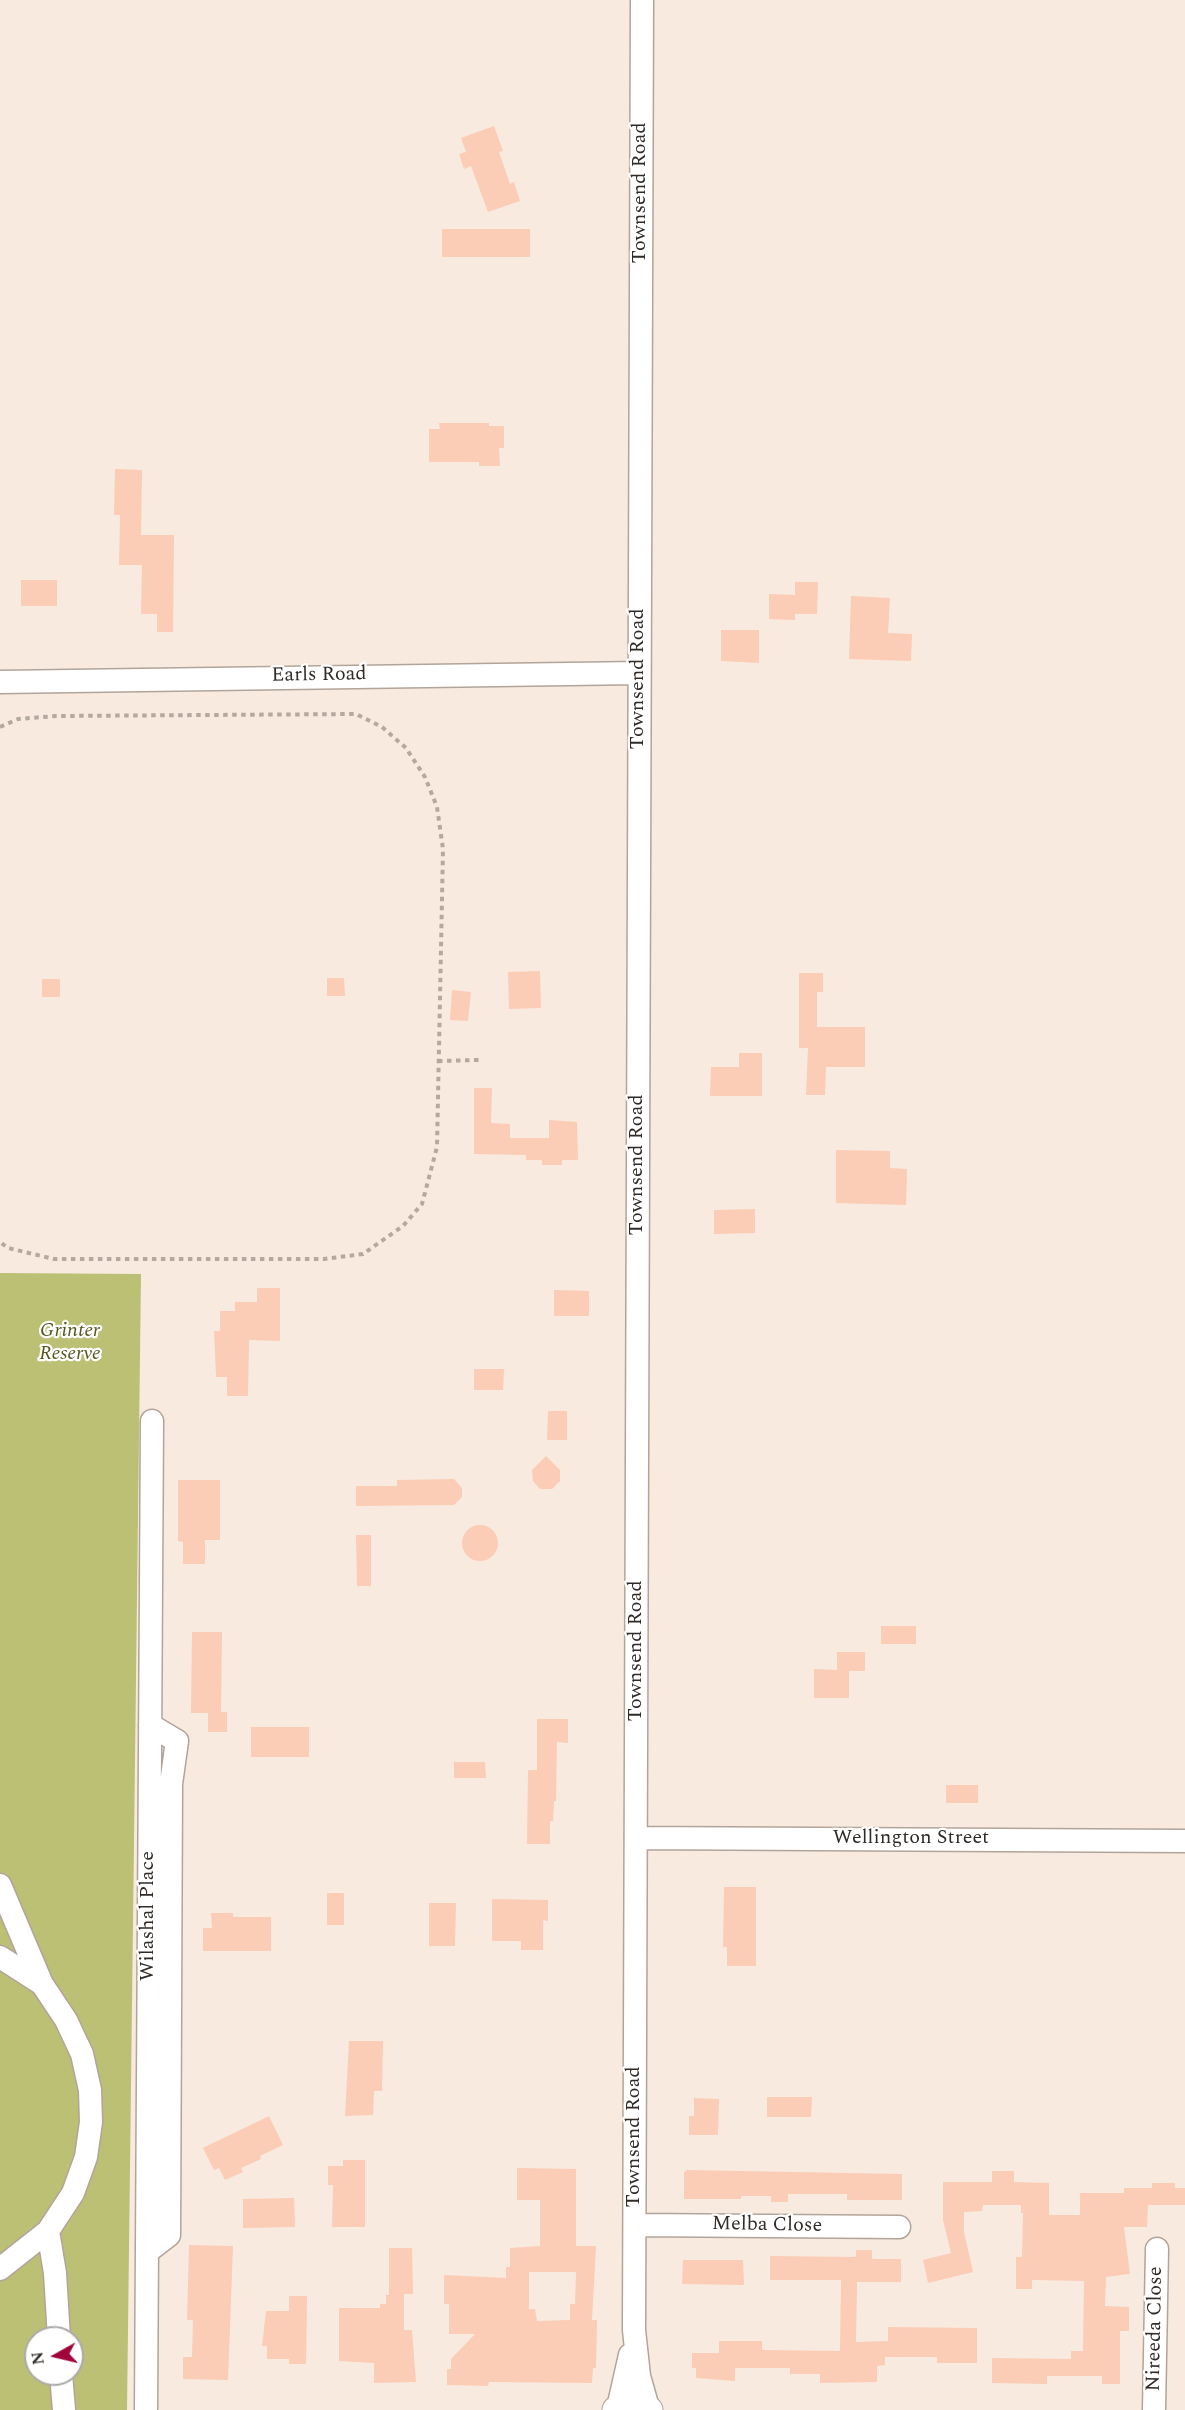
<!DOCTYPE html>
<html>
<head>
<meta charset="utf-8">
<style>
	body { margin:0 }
	#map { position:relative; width:1185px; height:2410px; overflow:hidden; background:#f9eadf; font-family:Spectral,serif }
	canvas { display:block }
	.north { position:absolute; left:24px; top:2326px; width:60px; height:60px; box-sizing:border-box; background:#fff; border:2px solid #acaaa9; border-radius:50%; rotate:262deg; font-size:16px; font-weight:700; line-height:24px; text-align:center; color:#302b27 }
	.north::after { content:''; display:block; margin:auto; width:21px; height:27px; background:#a1033b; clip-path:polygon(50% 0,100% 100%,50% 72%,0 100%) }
</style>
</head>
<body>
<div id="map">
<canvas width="1185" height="2410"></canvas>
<div class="north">N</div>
</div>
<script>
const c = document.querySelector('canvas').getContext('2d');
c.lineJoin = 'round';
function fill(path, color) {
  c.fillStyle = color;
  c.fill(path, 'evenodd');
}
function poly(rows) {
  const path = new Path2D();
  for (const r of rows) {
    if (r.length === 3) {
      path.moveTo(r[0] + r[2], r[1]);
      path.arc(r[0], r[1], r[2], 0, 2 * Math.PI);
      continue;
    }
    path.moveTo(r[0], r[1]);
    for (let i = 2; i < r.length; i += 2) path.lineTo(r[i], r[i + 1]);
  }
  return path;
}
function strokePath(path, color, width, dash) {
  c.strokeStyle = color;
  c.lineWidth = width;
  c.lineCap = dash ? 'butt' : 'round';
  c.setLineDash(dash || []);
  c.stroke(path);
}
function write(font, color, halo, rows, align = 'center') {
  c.font = font + ' Spectral,serif';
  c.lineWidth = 4.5;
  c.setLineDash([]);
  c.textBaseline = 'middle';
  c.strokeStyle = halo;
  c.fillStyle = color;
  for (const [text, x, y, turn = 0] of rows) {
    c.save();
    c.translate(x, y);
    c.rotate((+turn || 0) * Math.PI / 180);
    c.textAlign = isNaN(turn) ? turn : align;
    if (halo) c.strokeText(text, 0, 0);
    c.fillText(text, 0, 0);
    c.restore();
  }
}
fill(poly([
	[0,1273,141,1274,127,2410,0,2410],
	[36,2338,72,2338,72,2374,36,2374]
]), '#bcc075');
fill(poly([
	[494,126,503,151,499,152,510,184,514,182,520,201,488,212,471,166,464,169,459,154,466,152,461,138],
	[442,229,530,229,530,257,442,257],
	[439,423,489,423,489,426,504,426,504,448,499,448,500,466,479,466,479,462,429,462,429,429,440,429],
	[115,469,142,470,141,535,174,535,173,632,157,632,157,614,141,614,142,565,119,565,120,515,114,515],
	[21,580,57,580,57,606,21,606],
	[795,582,818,582,817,614,795,614,795,620,769,619,769,594,795,595],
	[851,596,890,598,888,633,912,634,911,661,849,659],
	[721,630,759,630,759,663,721,661],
	[540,971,541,1008,509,1009,508,972],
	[799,973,823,973,823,992,817,992,817,1027,865,1027,865,1067,826,1067,825,1095,806,1095,808,1048,799,1048],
	[327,978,344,978,345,996,327,996],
	[42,979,60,979,60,997,42,997],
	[452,990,471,992,468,1021,450,1020],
	[739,1053,762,1053,762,1096,710,1096,711,1067,739,1067],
	[474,1088,492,1088,491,1123,510,1124,510,1138,549,1138,549,1120,577,1122,578,1160,562,1160,562,1165,542,1165,542,1160,526,1160,526,1155,474,1154],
	[836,1150,890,1151,890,1168,907,1169,906,1205,836,1203],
	[755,1209,755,1233,714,1234,714,1210],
	[257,1288,280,1288,280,1341,249,1340,248,1396,227,1396,227,1377,216,1377,214,1331,220,1331,220,1311,235,1311,235,1302,257,1302],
	[554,1290,589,1291,589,1316,554,1316],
	[474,1369,504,1369,503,1390,474,1390],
	[548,1411,567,1411,567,1440,547,1440],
	[546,1456,560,1470,560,1481,552,1489,540,1489,533,1481,532,1470],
	[454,1479,462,1488,462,1497,454,1505,356,1506,356,1486,397,1486,397,1480],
	[178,1480,220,1480,220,1540,205,1540,205,1564,183,1564,183,1542,178,1541],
	[480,1543,18],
	[356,1535,371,1535,371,1586,357,1586],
	[881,1626,916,1626,916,1644,881,1644],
	[192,1632,222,1632,221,1712,227,1712,227,1732,208,1732,208,1713,191,1713],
	[837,1652,865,1652,865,1671,849,1671,849,1698,814,1698,814,1669,837,1670],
	[537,1719,568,1719,568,1743,557,1742,556,1801,554,1801,553,1821,550,1821,550,1844,527,1844,528,1770,537,1770],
	[251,1727,309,1727,309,1757,251,1757],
	[454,1762,485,1762,486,1778,454,1778],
	[946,1785,978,1785,978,1803,946,1803],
	[724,1887,756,1887,756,1966,727,1966,727,1947,723,1947],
	[327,1893,344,1893,344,1925,327,1925],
	[492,1899,548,1900,548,1921,543,1920,543,1950,521,1950,521,1941,492,1941],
	[429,1903,456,1903,455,1946,429,1946],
	[211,1913,233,1913,233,1917,271,1917,271,1951,203,1951,203,1928,212,1928],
	[349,2041,383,2041,382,2091,374,2091,373,2115,345,2116],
	[767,2097,812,2097,811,2117,767,2117],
	[694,2098,719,2099,718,2135,689,2135,689,2116,694,2116],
	[269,2116,283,2145,260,2156,261,2159,241,2168,243,2172,225,2180,219,2168,214,2170,203,2148],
	[343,2160,365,2160,365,2227,332,2227,333,2185,328,2185,328,2166,343,2166],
	[517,2168,576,2169,576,2246,596,2246,592,2320,597,2320,596,2368,593,2368,592,2383,489,2382,488,2386,447,2385,447,2369,451,2369,451,2359,475,2334,449,2334,449,2304,444,2304,444,2275,506,2278,506,2267,510,2267,510,2248,540,2246,540,2200,517,2200],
	[529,2272,576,2272,575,2304,570,2304,570,2320,537,2321,535,2309,529,2309],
	[687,2170,902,2174,902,2200,847,2200,847,2194,788,2194,788,2202,771,2202,771,2196,741,2196,741,2199,684,2199,684,2172],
	[992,2171,1014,2171,1014,2182,1049,2183,1049,2215,1080,2215,1080,2193,1124,2193,1124,2188,1152,2188,1152,2183,1175,2183,1175,2188,1185,2188,1185,2205,1148,2205,1147,2227,1124,2227,1130,2274,1106,2277,1105,2306,1129,2307,1129,2331,1120,2331,1120,2384,1102,2384,1102,2376,1047,2376,1047,2384,992,2383,992,2358,1071,2359,1071,2351,1083,2351,1084,2281,1032,2280,1032,2289,1016,2289,1016,2257,1022,2257,1023,2213,1021,2213,1021,2205,983,2205,982,2211,964,2212,964,2232,973,2272,928,2283,923,2260,951,2253,943,2220,943,2182,992,2182],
	[294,2198,295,2227,243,2228,243,2199],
	[189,2245,233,2246,228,2380,183,2379,183,2357,192,2357,193,2320,187,2320],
	[389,2248,412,2248,413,2294,404,2294,404,2330,412,2330,416,2382,374,2383,374,2363,339,2361,339,2308,380,2308,380,2304,386,2304,386,2295,389,2295],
	[856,2250,872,2250,872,2259,901,2259,901,2282,857,2282,856,2342,888,2341,888,2327,977,2328,977,2363,937,2363,937,2357,885,2357,885,2365,877,2366,877,2382,820,2383,820,2374,790,2374,790,2368,735,2368,735,2381,696,2378,696,2368,692,2368,692,2353,719,2353,719,2341,762,2341,762,2350,840,2351,841,2280,770,2280,770,2256,856,2257],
	[683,2260,743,2260,744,2285,682,2284],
	[289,2296,307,2296,306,2364,289,2364,289,2359,267,2359,267,2346,262,2346,266,2311,289,2311]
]), '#fbccb6');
const minor = poly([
	[642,0,634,2330,639,2376,648,2408],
	[0,682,639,673],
	[636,1838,1185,1841],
	[0,1885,42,1984],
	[0,1957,42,1984,66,2020,82,2054,90,2090,91,2122,86,2157,73,2193,48,2231,0,2269],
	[635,2225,899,2227],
	[48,2231,55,2273,59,2338],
	[147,2252,169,2235,171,1784,177,1741,150,1725],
	[61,2374,64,2410],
	[618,2408,630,2355],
	[146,2410,152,1421],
	[1154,2410,1157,2249]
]);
const major = poly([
	[616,2410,633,2403,649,2410]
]);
strokePath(minor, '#b2a499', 25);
strokePath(major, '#b2a499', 29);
strokePath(poly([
	[0,727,18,719,56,716,356,714,382,727,406,748,425,777,437,807,443,849,437,1147,422,1204,403,1226,363,1254,324,1259,54,1259,8,1248,0,1242],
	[438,1061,479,1060]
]), '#b4a9a0', 4, [4.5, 4.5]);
strokePath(minor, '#fff', 22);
strokePath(major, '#fff', 27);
write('20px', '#302b27', '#fff', [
	["Townsend Road",641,193,-90],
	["Earls Road",319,676,-1],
	["Townsend Road",639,679,-90],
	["Townsend Road",638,1165,-90],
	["Townsend Road",637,1651,-90],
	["Wellington Street",911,1839],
	["Wilashal Place",149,1916,-90],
	["Townsend Road",635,2137,-90],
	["Melba Close",767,2226,1],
	["Nireeda Close",1156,2329,-89]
]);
write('italic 20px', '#54561c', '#fff', [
	["Grinter",70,1332],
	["Reserve",70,1355]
]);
</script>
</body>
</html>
